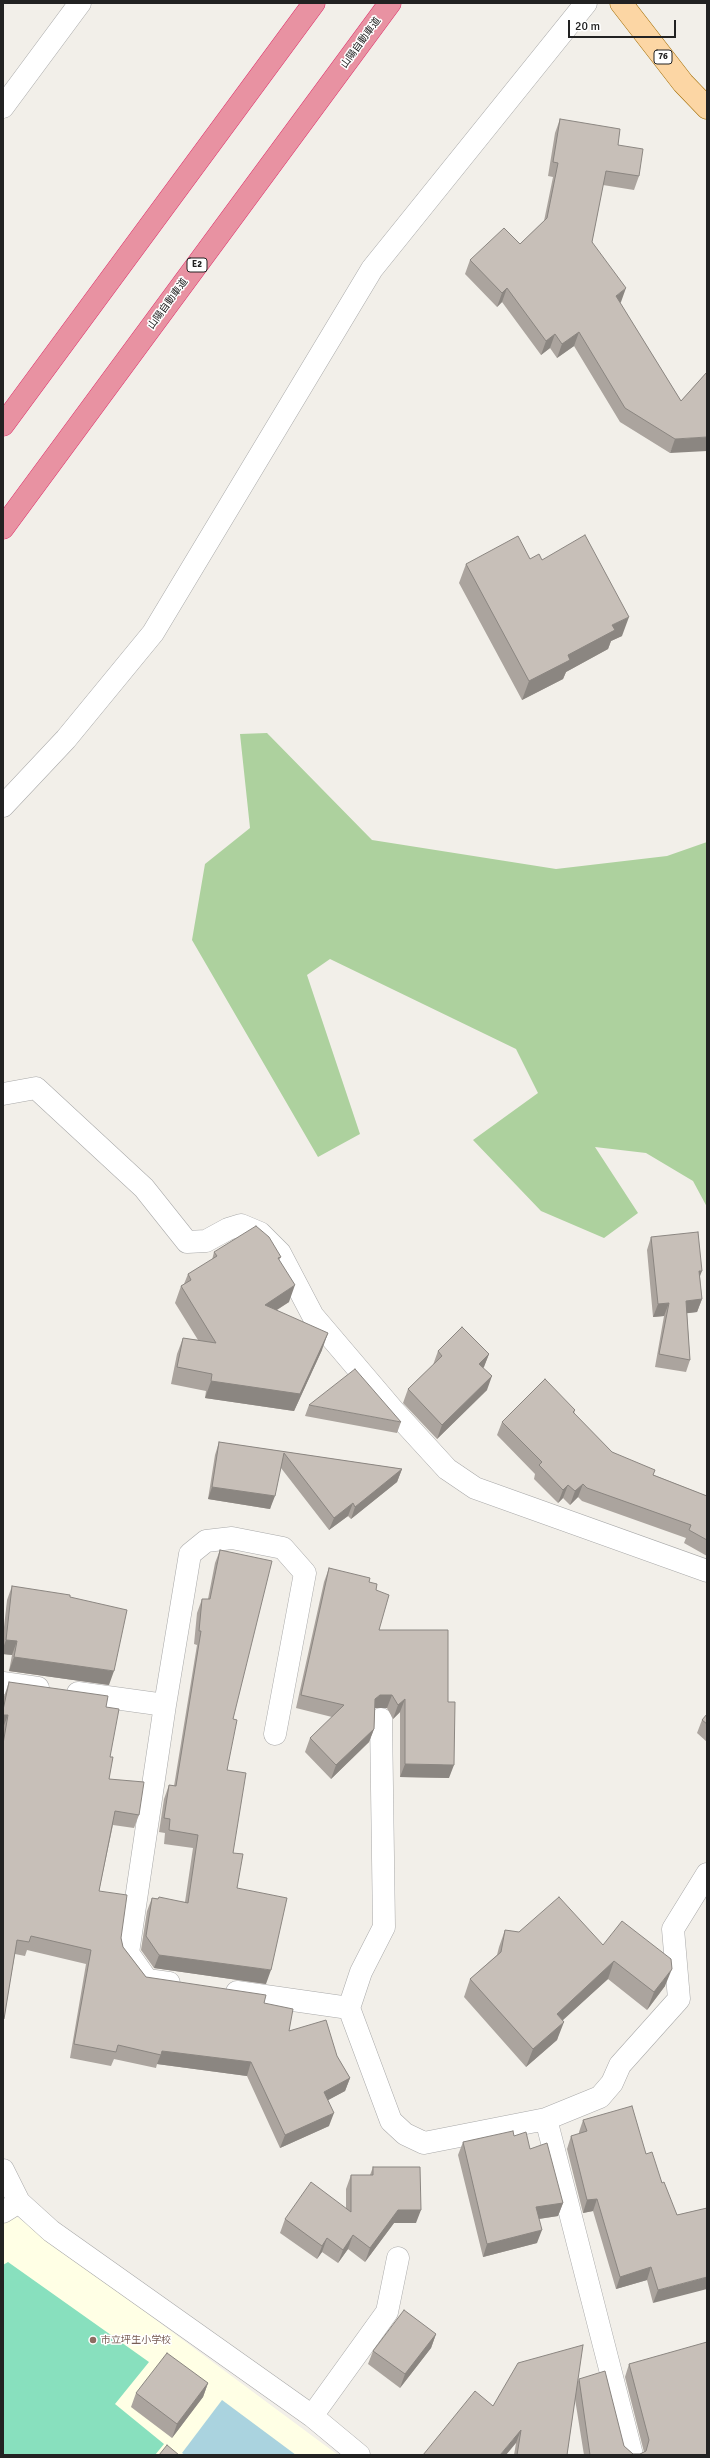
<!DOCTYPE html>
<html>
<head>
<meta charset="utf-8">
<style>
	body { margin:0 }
	#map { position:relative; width:710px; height:2458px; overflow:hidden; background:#f2efe9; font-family:Signika,sans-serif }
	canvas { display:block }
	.frame { position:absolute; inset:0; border:4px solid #222; pointer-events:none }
	.scale { position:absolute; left:568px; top:20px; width:108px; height:18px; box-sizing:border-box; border:2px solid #222; border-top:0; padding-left:5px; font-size:12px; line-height:14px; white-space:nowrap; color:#222; -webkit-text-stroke:3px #fff; paint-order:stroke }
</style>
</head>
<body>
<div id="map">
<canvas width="710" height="2458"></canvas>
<div class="frame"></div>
<div class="scale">20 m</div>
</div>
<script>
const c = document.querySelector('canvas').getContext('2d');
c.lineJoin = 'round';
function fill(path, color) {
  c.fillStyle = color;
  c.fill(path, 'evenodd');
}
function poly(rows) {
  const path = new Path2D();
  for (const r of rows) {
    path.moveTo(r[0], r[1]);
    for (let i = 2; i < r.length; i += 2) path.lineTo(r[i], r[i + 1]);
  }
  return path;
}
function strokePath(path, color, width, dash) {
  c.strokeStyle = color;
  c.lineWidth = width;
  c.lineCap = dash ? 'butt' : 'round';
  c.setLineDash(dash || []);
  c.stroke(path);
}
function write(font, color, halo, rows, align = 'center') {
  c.font = font + ' Signika,"Noto Sans JP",sans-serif';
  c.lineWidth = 3;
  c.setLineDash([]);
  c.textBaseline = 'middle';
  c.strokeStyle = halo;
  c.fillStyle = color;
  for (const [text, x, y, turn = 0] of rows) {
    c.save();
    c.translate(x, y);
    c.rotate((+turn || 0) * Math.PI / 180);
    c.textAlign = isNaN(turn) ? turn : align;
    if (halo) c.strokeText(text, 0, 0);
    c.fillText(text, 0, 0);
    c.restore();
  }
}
fill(poly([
	[16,2216,338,2455,3,2455,3,2224]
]), '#ffffe5');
fill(poly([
	[267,733,372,840,556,869,667,856,707,842,707,1207,693,1181,646,1153,595,1147,638,1213,604,1238,541,1211,473,1140,538,1093,516,1049,330,959,307,975,360,1134,318,1157,192,940,205,864,250,828,240,734]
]), '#add19e');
fill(poly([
	[8,2262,149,2362,115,2404,164,2444,155,2455,3,2455,3,2265]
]), '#88e0be');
fill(poly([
	[222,2400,296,2455,185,2455,182,2453]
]), '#aad3df');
const minor = poly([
	[3,107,80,3],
	[3,806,66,739,153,633,372,269,586,3],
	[3,1094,36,1088,144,1188,187,1242,206,1241,228,1229,241,1225,260,1233,280,1253,313,1316,393,1410,447,1469,475,1488,707,1571],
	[3,1683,38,1688],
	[78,1693,165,1705,190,1554,206,1541,232,1538,283,1548,305,1573,275,1734],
	[165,1705,128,1953,147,1980,169,1983],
	[381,1719,384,1927,361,1972,349,2008,391,2121,405,2134,424,2143,546,2119,632,2455],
	[237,1992,349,2008],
	[546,2119,600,2097,612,2083,620,2065,679,1999,673,1929,707,1874],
	[3,2170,19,2202,3,2212],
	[19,2202,51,2231,312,2416,359,2455],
	[312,2416,387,2312,398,2258]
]);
const major = poly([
	[621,3,683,83,707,108]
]);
const highway = poly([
	[3,425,314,3],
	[3,528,390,3]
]);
strokePath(minor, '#a9a9a9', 23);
strokePath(major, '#a06b00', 23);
strokePath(highway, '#dc2a67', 23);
strokePath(minor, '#fff', 22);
strokePath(major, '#fcd6a4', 22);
strokePath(highway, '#e892a2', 22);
fill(poly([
	[560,119,618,145,639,176,634,190,603,185,592,242,621,302,620,303,681,401,707,372,670,453,620,422,574,346,557,358,550,348,541,355,502,302,497,307,465,274,470,260,520,244,544,221,553,177,548,176,555,133],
	[530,559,542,560,622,636,611,641,608,649,566,672,563,679,522,700,459,583,466,564],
	[651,1237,700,1277,702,1299,697,1312,687,1313,690,1360,686,1372,655,1367,664,1316,653,1317,647,1250],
	[214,1252,281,1257,279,1260,289,1302,277,1310,322,1350,294,1411,205,1398,206,1391,171,1384,177,1354,183,1338,198,1340,175,1303,181,1286,184,1284,188,1274,212,1260],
	[438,1351,489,1354,483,1368,487,1390,437,1439,403,1403,408,1389,433,1365],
	[309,1405,401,1422,397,1433,305,1416],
	[575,1410,574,1414,612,1452,654,1475,707,1496,707,1495,707,1556,684,1543,686,1538,582,1501,578,1497,570,1505,563,1498,558,1503,534,1479,535,1474,497,1435,502,1422],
	[219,1442,402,1469,397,1482,351,1519,348,1516,329,1530,281,1468,270,1509,208,1499,215,1455],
	[220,1550,233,1719,227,1770,233,1853,237,1888,266,1984,154,1968,141,1950,147,1911,152,1898,185,1902,193,1848,164,1844,165,1833,159,1832,164,1799,169,1785,174,1786,197,1645,194,1644,197,1613,202,1599,208,1599,215,1563],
	[329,1568,369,1582,376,1590,379,1630,449,1778,400,1777,400,1712,393,1719,387,1708,375,1708,374,1729,369,1742,331,1779,305,1752,310,1738,332,1717,296,1708,324,1582],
	[12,1586,70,1597,109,1685,9,1671,12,1655,3,1654,3,1636,7,1600],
	[9,1682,106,1707,110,1757,109,1779,139,1815,134,1828,113,1825,99,1891,121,1938,123,1947,146,1977,264,2003,289,2031,337,2056,350,2078,345,2091,328,2100,329,2126,280,2148,247,2076,157,2064,156,2068,114,2059,111,2066,70,2058,86,1964,27,1950,25,1956,15,1954,3,2021,3,1699],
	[707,1714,707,1742,697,1733,702,1720],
	[505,1930,603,1945,665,1986,647,2010,608,1979,562,2020,557,2040,526,2067,464,1997,470,1979,497,1955,499,1947],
	[583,2120,646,2154,662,2183,677,2215,707,2208,653,2303,647,2280,616,2289,593,2211,583,2213,567,2149,571,2136,579,2134,579,2132],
	[514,2136,530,2149,563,2203,558,2216,539,2219,537,2243,483,2257,458,2155,463,2142],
	[373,2167,416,2223,394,2223,365,2262,348,2249,338,2263,322,2252,317,2259,280,2233,285,2219,346,2208,346,2189,351,2175,370,2175],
	[436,2334,431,2348,400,2388,368,2364,373,2351],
	[629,2364,707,2455,584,2455,575,2399,567,2455,514,2455,516,2443,493,2406,578,2381,579,2379,624,2446,633,2454,640,2454,644,2452,625,2377],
	[208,2383,203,2397,172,2438,131,2407,136,2393]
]), '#aba49e');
fill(poly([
	[507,288,502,302,497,307,502,293],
	[626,288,621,302,611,310,616,296],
	[579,332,574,346,557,358,562,344],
	[555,334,550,348,541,355,546,341],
	[707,437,707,451,670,453,675,439],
	[629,617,622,636,611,641,608,649,566,672,563,679,522,700,529,681,612,625],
	[699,1271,702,1271,697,1284],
	[295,1285,289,1302,259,1321,265,1305],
	[702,1299,697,1312,681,1314,686,1301],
	[669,1303,664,1316,653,1317,658,1304],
	[328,1333,322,1350,294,1411,205,1398,211,1381],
	[489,1354,484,1367,474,1378,479,1364],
	[492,1376,487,1390,437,1439,442,1425],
	[402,1469,397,1482,351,1519,355,1507],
	[583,1484,578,1497,570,1505,575,1491],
	[568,1485,563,1498,558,1503,563,1490],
	[212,1487,275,1496,270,1509,208,1499],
	[353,1503,348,1516,329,1530,334,1518],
	[6,1640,17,1641,12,1655,3,1654,3,1648],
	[14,1657,114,1671,109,1685,9,1671],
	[380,1695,392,1695,387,1708,375,1708,375,1699],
	[405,1699,400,1712,393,1719,398,1705],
	[3,1715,8,1715,3,1728],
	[374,1729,369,1742,331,1779,336,1765],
	[405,1764,454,1765,449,1778,400,1777],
	[159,1955,271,1970,266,1984,154,1968],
	[614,1961,608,1979,550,2032,557,2014],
	[672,1969,665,1986,647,2010,654,1992],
	[564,2022,557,2040,526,2067,533,2049],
	[162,2051,251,2062,247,2076,157,2064],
	[350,2078,345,2091,319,2105,324,2092],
	[334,2113,329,2126,280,2148,285,2135],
	[597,2199,593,2211,583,2213,587,2200],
	[563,2203,558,2216,531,2220,536,2207],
	[398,2210,421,2210,416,2223,394,2223,365,2262,370,2248],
	[542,2230,537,2243,483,2257,487,2244],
	[353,2235,348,2249,338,2263,343,2250],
	[327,2238,322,2252,317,2259,322,2246],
	[651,2267,647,2280,616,2289,620,2277],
	[707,2277,707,2289,653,2303,658,2290],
	[436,2334,431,2348,400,2388,405,2374],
	[208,2383,203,2397,172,2438,177,2424],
	[521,2430,516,2443,506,2455,500,2455]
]), '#8b8681');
const building = poly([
	[560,119,620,129,618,145,643,149,639,176,606,171,592,242,626,288,616,296,681,401,707,372,707,437,675,439,625,408,579,332,562,344,555,334,546,341,507,288,502,293,470,260,504,228,520,244,547,218,558,163,553,162,560,119],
	[585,535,629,617,612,625,615,630,568,655,570,660,529,681,466,564,518,536,530,559,539,554,542,560,585,535],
	[256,1226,269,1237,281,1257,278,1258,295,1285,265,1305,328,1333,300,1394,211,1381,212,1374,177,1367,183,1338,216,1343,181,1286,191,1280,188,1274,217,1256,214,1252,256,1226],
	[698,1232,702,1271,699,1271,702,1299,686,1301,690,1360,659,1354,669,1303,658,1304,651,1237,698,1232],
	[462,1327,489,1354,479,1364,492,1376,442,1425,408,1389,442,1356,438,1351,462,1327],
	[355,1369,401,1422,309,1405,355,1369],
	[545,1379,575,1410,573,1412,612,1452,655,1470,653,1475,707,1496,707,1495,707,1540,689,1530,691,1525,587,1488,583,1484,575,1491,568,1485,563,1490,539,1465,542,1462,502,1422,545,1379],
	[219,1442,402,1469,355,1507,353,1503,334,1518,284,1453,275,1496,212,1487,219,1442],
	[220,1550,272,1561,233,1719,237,1720,227,1770,246,1773,233,1853,243,1854,237,1888,287,1898,271,1970,159,1955,146,1936,152,1898,158,1899,159,1897,188,1903,198,1835,169,1830,170,1819,164,1818,169,1785,176,1786,201,1631,199,1631,202,1599,210,1599,220,1550],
	[329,1568,370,1578,369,1582,377,1584,376,1590,389,1595,379,1630,448,1630,448,1702,455,1702,454,1765,405,1764,405,1699,398,1705,392,1695,380,1695,375,1699,374,1729,336,1765,310,1738,344,1705,301,1695,329,1568],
	[12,1586,70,1595,70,1597,127,1610,114,1671,14,1657,17,1641,6,1640,12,1586],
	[9,1682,108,1696,106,1707,119,1709,110,1757,113,1757,109,1779,144,1782,139,1815,115,1811,99,1891,127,1895,121,1938,123,1947,146,1977,266,1995,264,2003,293,2009,289,2031,326,2020,337,2056,350,2078,324,2092,334,2113,285,2135,251,2062,162,2051,161,2055,118,2045,116,2052,74,2044,91,1950,31,1936,29,1942,17,1940,4,2019,3,2019,3,1744,8,1715,3,1715,3,1710,9,1682],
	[707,1714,707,1724,702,1720,707,1714],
	[559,1897,603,1945,622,1921,671,1959,672,1969,654,1992,614,1961,557,2014,564,2022,533,2049,470,1979,501,1952,505,1930,519,1932,559,1897],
	[632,2106,646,2154,652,2152,662,2183,664,2182,677,2215,707,2208,707,2277,658,2290,651,2267,620,2277,597,2199,587,2200,571,2136,587,2131,583,2120,632,2106],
	[513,2131,514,2136,526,2132,530,2149,547,2143,563,2203,536,2207,542,2230,487,2244,463,2142,513,2131],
	[373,2167,420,2167,421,2210,398,2210,370,2248,353,2235,343,2250,327,2238,322,2246,285,2219,311,2182,351,2212,351,2175,373,2175,373,2167],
	[404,2310,436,2334,405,2374,373,2351,404,2310],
	[707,2342,707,2455,590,2455,579,2379,605,2371,624,2446,633,2454,640,2454,646,2451,649,2440,629,2364,707,2342],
	[583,2345,567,2455,517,2455,521,2430,500,2455,423,2455,475,2391,493,2406,518,2363,583,2345],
	[167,2353,208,2383,177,2424,136,2393,167,2353],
	[167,2445,179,2455,159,2455,167,2445]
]);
fill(building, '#c7bfb8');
strokePath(building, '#8b8681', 1);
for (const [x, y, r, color] of [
	[93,2340,4,"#8d6e63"]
]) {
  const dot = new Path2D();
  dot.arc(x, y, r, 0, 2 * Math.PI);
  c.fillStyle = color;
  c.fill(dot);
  strokePath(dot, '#fff', 1.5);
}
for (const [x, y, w] of [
	[663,57,18],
	[197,265,20]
]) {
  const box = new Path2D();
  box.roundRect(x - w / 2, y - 7, w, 14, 3);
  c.fillStyle = '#fff';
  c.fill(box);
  strokePath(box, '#222', 1);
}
write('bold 9px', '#222', null, [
	["76",663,57],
	["E2",197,265]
]);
write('10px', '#222', '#fff', [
	["山陽自動車道",361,43,-54],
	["山陽自動車道",168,304,-54]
]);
write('10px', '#785e54', '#fff', [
	["市立坪生小学校",101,2340]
], 'left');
</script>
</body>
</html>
